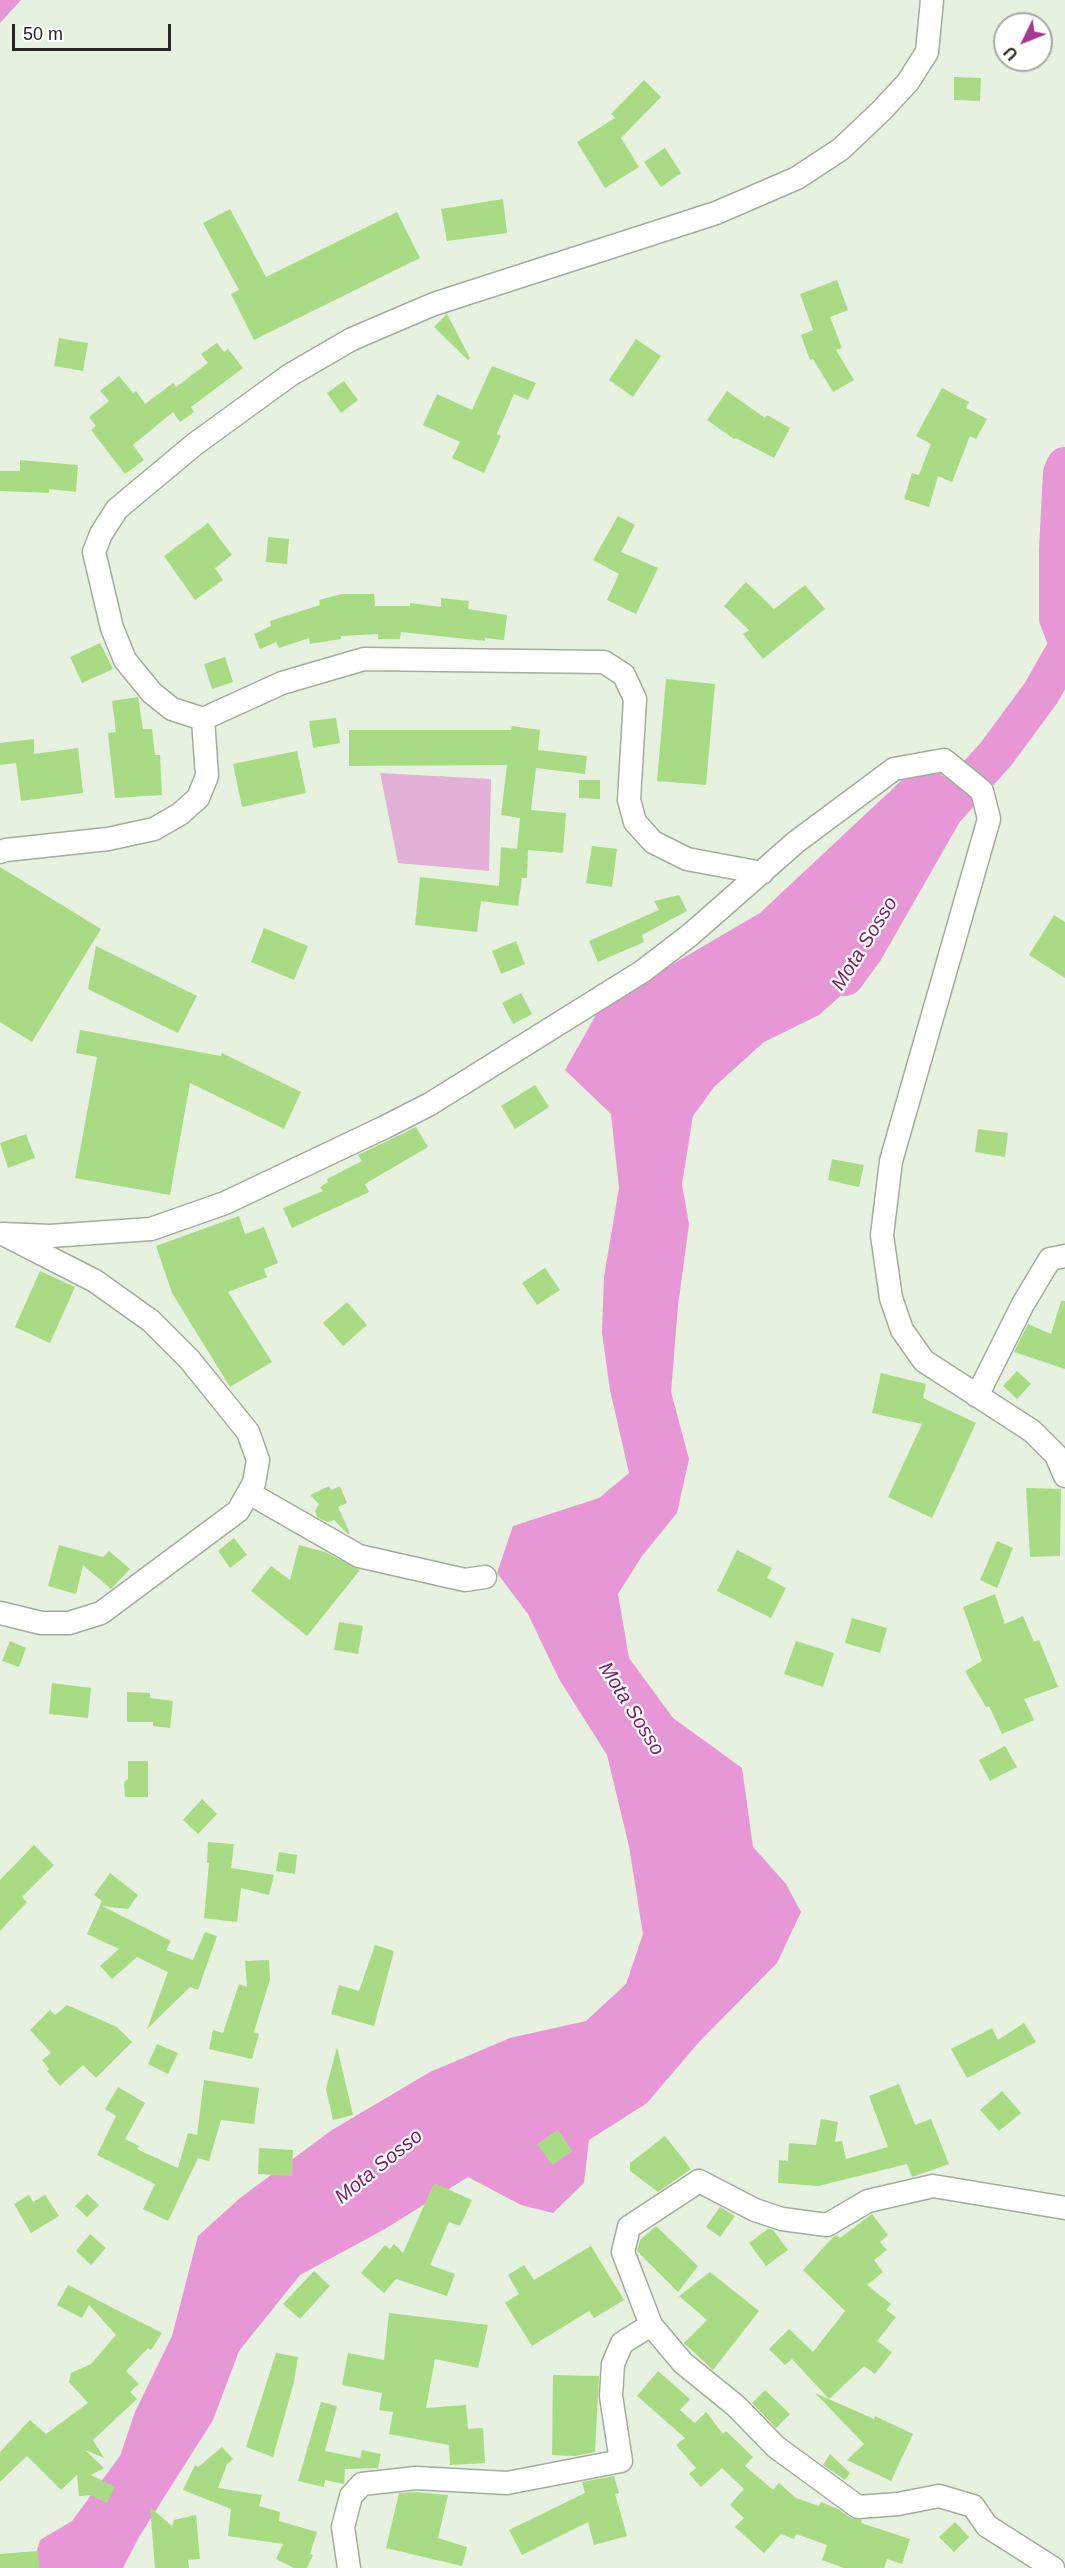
<!DOCTYPE html>
<html>
<head>
<meta charset="utf-8">
<style>
	body { margin:0 }
	#map { position:relative; width:1065px; height:2568px; overflow:hidden; background:#e6f1df; font-family:Helvetica,sans-serif }
	canvas { display:block }
	.north { position:absolute; left:993px; top:12px; width:60px; height:60px; box-sizing:border-box; background:#fff; border:2px solid #a7a9a6; border-radius:50%; rotate:227deg; font-size:16px; font-weight:700; line-height:24px; text-align:center; color:#242821 }
	.north::after { content:''; display:block; margin:auto; width:21px; height:27px; background:#a53694; clip-path:polygon(50% 0,100% 100%,50% 72%,0 100%) }
	.scale { position:absolute; left:12px; top:24px; width:159px; height:27px; box-sizing:border-box; border:3px solid #242821; border-top:0; padding-left:8px; font-size:18px; line-height:21px; white-space:nowrap; color:#242821; -webkit-text-stroke:4px #fff; paint-order:stroke }
</style>
</head>
<body>
<div id="map">
<canvas width="1065" height="2568"></canvas>
<div class="north">U</div>
<div class="scale">50 m</div>
</div>
<script>
const c = document.querySelector('canvas').getContext('2d');
c.lineJoin = 'round';
function fill(path, color) {
  c.fillStyle = color;
  c.fill(path, 'evenodd');
}
function poly(rows) {
  const path = new Path2D();
  for (const r of rows) {
    path.moveTo(r[0], r[1]);
    for (let i = 2; i < r.length; i += 2) path.lineTo(r[i], r[i + 1]);
  }
  return path;
}
function strokePath(path, color, width, dash) {
  c.strokeStyle = color;
  c.lineWidth = width;
  c.lineCap = dash ? 'butt' : 'round';
  c.setLineDash(dash || []);
  c.stroke(path);
}
function write(font, color, halo, rows, align = 'center') {
  c.font = font + ' Helvetica,sans-serif';
  c.lineWidth = 4.5;
  c.setLineDash([]);
  c.textBaseline = 'middle';
  c.strokeStyle = halo;
  c.fillStyle = color;
  for (const [text, x, y, turn = 0] of rows) {
    c.save();
    c.translate(x, y);
    c.rotate((+turn || 0) * Math.PI / 180);
    c.textAlign = isNaN(turn) ? turn : align;
    if (halo) c.strokeText(text, 0, 0);
    c.fillText(text, 0, 0);
    c.restore();
  }
}
fill(poly([
	[380,773,491,779,489,871,398,863]
]), '#e3b1d7');
fill(poly([
	[0,0,21,0,0,23],
	[936,771,955,784,902,850,838,959,896,919,872,968,819,1015,764,1042,714,1087,693,1116,682,1184,689,1224,678,1306,671,1392,689,1459,677,1513,642,1556,618,1594,629,1658,673,1718,742,1768,753,1847,786,1884,801,1912,777,1963,699,2042,647,2103,589,2140,584,2183,553,2213,521,2205,468,2177,385,2229,300,2275,239,2351,213,2420,139,2537,123,2568,32,2568,40,2540,72,2521,120,2456,135,2412,172,2336,198,2236,240,2198,332,2130,430,2072,510,2038,586,2021,626,1984,643,1934,629,1846,607,1755,559,1679,528,1614,497,1573,513,1526,599,1498,629,1473,610,1390,602,1333,604,1277,619,1188,611,1114,565,1070,601,1006,760,913,902,780]
]), '#e797d6');
strokePath(poly([
	[1065,466,1062,473,1058,549,1058,618,1065,636],
	[845,977,864,951,944,811,996,754,1041,693,1065,651],
	[665,1786,665,1846,698,1908,703,1969,692,1980],
	[64,2568,66,2562,106,2532,115,2519]
]), '#e797d6', 38);
fill(poly([
	[954,77,981,78,980,101,954,100],
	[644,80,661,97,621,138,639,167,605,188,577,142,615,118,611,114],
	[665,148,681,173,661,187,644,162],
	[503,199,507,233,447,241,441,209],
	[230,209,266,277,397,212,420,258,254,340,231,294,239,290,203,223],
	[837,280,848,310,830,317,842,348,836,350,854,380,833,392,813,359,810,360,801,335,813,330,800,294],
	[447,314,470,358,468,360,434,327],
	[59,338,88,343,83,371,54,366],
	[636,339,661,356,633,397,609,380],
	[217,343,224,352,228,349,243,368,191,407,194,412,180,422,173,412,133,445,144,460,125,474,91,430,96,426,89,417,109,401,100,391,119,376,133,393,136,391,145,404,173,383,176,387,208,363,201,354],
	[492,366,536,383,528,400,514,394,497,434,501,436,484,473,452,458,460,442,423,425,437,394,472,410],
	[344,381,358,400,341,413,327,393],
	[942,388,969,402,966,408,987,419,976,439,970,436,952,482,938,476,929,507,904,499,912,473,919,475,931,444,916,436],
	[727,391,765,418,767,415,790,428,774,458,736,438,734,439,707,420],
	[20,460,78,465,76,492,49,489,49,493,0,491,0,471,20,471],
	[618,516,635,525,621,552,658,568,636,614,607,600,619,574,593,560],
	[208,523,232,555,215,568,223,580,195,600,164,556],
	[268,537,289,539,287,564,266,562],
	[746,582,774,609,805,585,825,609,763,659,743,634,749,630,724,606],
	[342,594,374,594,375,606,410,606,410,603,441,607,441,598,469,601,468,609,507,615,504,640,485,638,485,641,401,632,400,639,378,639,378,634,341,636,341,639,310,644,309,638,279,648,276,642,260,649,254,634,271,626,270,621,320,605,319,600],
	[100,643,113,669,82,683,70,657],
	[225,657,233,682,212,689,204,664],
	[666,679,715,684,706,785,657,781],
	[138,697,143,729,152,729,155,755,160,755,162,795,115,798,108,733,116,732,112,701],
	[336,718,340,743,313,748,309,721],
	[512,726,540,730,538,750,587,756,585,774,536,768,531,810,566,813,563,853,528,850,527,878,522,878,518,906,481,901,477,932,415,925,420,877,499,886,501,847,517,849,520,818,501,815,507,765,349,766,349,730,511,730],
	[34,739,34,754,78,748,83,793,21,801,16,763,0,765,0,743],
	[297,751,306,793,242,807,233,764],
	[579,780,600,780,600,799,579,798],
	[592,846,617,849,612,887,586,883],
	[0,867,101,929,32,1042,0,1022],
	[679,895,687,911,642,935,644,942,598,962,589,941,659,910,654,901],
	[1054,915,1065,922,1065,978,1029,955],
	[264,928,308,946,294,980,251,962],
	[516,941,525,964,501,974,492,951],
	[96,946,197,996,178,1033,88,989],
	[521,993,532,1014,513,1024,502,1003],
	[80,1030,221,1056,222,1053,301,1092,284,1129,190,1083,170,1195,75,1178,97,1057,76,1053],
	[535,1085,549,1107,515,1129,501,1106],
	[416,1127,428,1147,365,1184,369,1192,292,1228,283,1208,323,1191,320,1187,328,1182,327,1179,362,1161,358,1155],
	[978,1129,1008,1133,1005,1157,975,1152],
	[26,1134,35,1158,8,1168,0,1143],
	[832,1159,864,1165,859,1187,828,1180],
	[239,1216,245,1234,264,1227,278,1263,264,1269,267,1277,228,1292,272,1362,230,1387,172,1293,156,1246],
	[545,1268,560,1290,537,1305,522,1283],
	[40,1271,75,1287,50,1343,15,1327],
	[1061,1301,1065,1301,1065,1369,1014,1352,1028,1324,1051,1334],
	[347,1302,367,1325,343,1346,323,1323],
	[1017,1371,1031,1384,1017,1399,1003,1386],
	[881,1373,926,1384,923,1398,976,1423,932,1518,888,1497,922,1424,872,1413],
	[329,1486,331,1490,340,1486,347,1503,338,1507,350,1533,348,1534,334,1520,328,1522,317,1517,315,1511,319,1504,310,1495],
	[1026,1488,1061,1489,1060,1556,1030,1557],
	[234,1538,247,1555,230,1568,218,1551],
	[997,1541,1013,1548,997,1588,980,1580],
	[59,1545,103,1557,109,1551,130,1569,111,1589,83,1565,76,1594,48,1586],
	[299,1545,325,1552,360,1570,307,1636,251,1591,271,1566,290,1580],
	[737,1550,772,1568,767,1578,786,1588,771,1618,717,1591],
	[995,1594,1005,1624,1023,1616,1034,1642,1039,1640,1058,1687,1024,1699,1034,1720,1002,1734,989,1706,986,1707,965,1671,982,1661,963,1607],
	[852,1618,887,1628,880,1653,845,1643],
	[339,1622,363,1626,358,1654,334,1650],
	[10,1641,26,1648,19,1667,2,1661],
	[796,1641,834,1653,823,1687,784,1674],
	[52,1683,91,1688,88,1718,49,1714],
	[127,1692,150,1693,150,1698,173,1701,170,1728,153,1726,153,1722,127,1722],
	[1005,1746,1017,1767,990,1781,979,1760],
	[128,1761,148,1761,148,1797,125,1797,124,1782,128,1779],
	[202,1799,217,1814,198,1834,183,1820],
	[208,1842,234,1844,231,1868,274,1875,269,1895,241,1888,237,1922,204,1918,209,1863,207,1863],
	[34,1845,54,1865,22,1897,27,1902,0,1931,0,1880],
	[279,1852,297,1855,295,1874,276,1871],
	[110,1873,138,1895,128,1909,102,1906,171,1941,166,1950,193,1960,205,1932,217,1936,198,1990,190,1987,147,2029,168,1972,137,1957,112,1979,100,1966,119,1949,87,1934,102,1901,94,1895],
	[375,1945,394,1951,374,2026,331,2014,339,1985,359,1991],
	[269,1960,270,1979,254,2032,259,2034,252,2059,209,2049,213,2030,223,2033,239,1984,247,1987,245,1961],
	[67,2005,117,2027,132,2042,96,2078,83,2065,60,2086,47,2071,49,2069,42,2060,51,2053,30,2030,50,2010,55,2015],
	[1024,2023,1036,2042,967,2078,951,2049,992,2028,998,2040],
	[157,2044,178,2053,168,2074,148,2064],
	[337,2047,353,2115,333,2120,326,2089],
	[204,2080,259,2088,254,2124,221,2120,209,2161,198,2158,168,2221,143,2209,155,2184,97,2155,116,2116,105,2109,118,2087,145,2103,125,2139,139,2146,137,2149,178,2168,188,2133,197,2135],
	[899,2084,915,2125,931,2119,949,2164,912,2177,907,2164,818,2186,778,2183,779,2160,788,2161,789,2143,816,2145,821,2119,838,2122,835,2142,842,2141,846,2159,888,2147,869,2096],
	[1002,2091,1021,2113,999,2131,980,2110],
	[558,2130,572,2151,552,2165,537,2144],
	[665,2136,691,2169,658,2192,630,2171,630,2163],
	[259,2148,293,2150,292,2176,258,2174],
	[434,2183,472,2200,460,2226,449,2222,430,2265,455,2274,447,2296,396,2279,384,2293,361,2273,385,2245,390,2249,394,2244,403,2253],
	[87,2194,99,2205,87,2217,75,2206],
	[29,2195,33,2202,45,2195,59,2216,31,2233,14,2204],
	[720,2207,735,2216,720,2237,706,2227],
	[872,2214,888,2235,880,2242,887,2250,874,2260,883,2272,867,2285,891,2304,886,2310,896,2317,877,2341,892,2352,875,2374,864,2366,829,2399,792,2359,785,2365,769,2349,789,2329,813,2352,845,2311,803,2270,834,2236,837,2235,840,2238],
	[656,2226,698,2266,678,2292,637,2251,640,2240],
	[768,2229,773,2230,788,2250,766,2266,749,2243],
	[90,2234,106,2248,91,2265,76,2251],
	[591,2246,624,2300,594,2318,589,2311,532,2346,505,2303,519,2294,508,2275,524,2265,534,2280],
	[314,2271,330,2286,300,2319,283,2304],
	[710,2272,759,2311,713,2370,684,2343,707,2320,679,2296],
	[68,2285,162,2333,151,2350,148,2348,126,2371,139,2384,130,2392,137,2399,93,2440,104,2458,85,2450,104,2468,91,2475,115,2487,107,2503,90,2495,79,2496,77,2475,61,2490,27,2456,0,2482,0,2452,30,2420,46,2434,88,2403,69,2382,71,2373,91,2364,116,2335,89,2305,82,2318,57,2305],
	[389,2313,488,2325,478,2368,435,2359,426,2408,466,2405,468,2429,483,2428,485,2463,450,2465,449,2445,389,2434,393,2412,379,2410,382,2393,342,2385,348,2353,384,2360],
	[276,2353,298,2357,294,2382,273,2457,246,2447],
	[658,2371,690,2399,680,2410,695,2423,706,2412,723,2434,726,2431,753,2457,745,2466,773,2490,779,2483,796,2498,819,2506,821,2502,838,2509,851,2518,862,2520,861,2523,910,2539,902,2564,887,2559,884,2568,844,2568,822,2560,827,2545,796,2534,794,2539,781,2534,764,2553,735,2527,744,2518,730,2505,744,2489,722,2468,701,2487,689,2474,696,2468,676,2445,685,2438,637,2396],
	[553,2375,599,2376,595,2452,575,2456,552,2455],
	[765,2390,790,2414,776,2428,752,2403],
	[815,2393,874,2419,875,2416,913,2434,891,2481,847,2460,864,2444],
	[321,2402,337,2406,325,2451,360,2458,362,2450,381,2454,378,2468,345,2469,344,2484,325,2480,324,2487,298,2481],
	[222,2447,233,2459,227,2464,218,2488,262,2495,259,2506,280,2512,279,2521,317,2532,310,2554,313,2555,307,2568,294,2568,276,2559,283,2544,228,2536,231,2509,183,2490,195,2465,198,2467],
	[830,2454,850,2473,845,2480,823,2465],
	[614,2476,619,2493,615,2494,627,2536,594,2545,588,2522,522,2555,509,2530,585,2493,582,2482],
	[416,2492,448,2495,438,2538,467,2547,462,2566,386,2548,399,2493],
	[150,2507,172,2526,174,2520,196,2515,200,2559,188,2560,189,2568,155,2568],
	[955,2522,969,2537,954,2552,939,2537],
	[38,2551,39,2568,0,2568,0,2554]
]), '#a9db85');
const minor = poly([
	[203,719,172,709,152,693,125,660,112,628,94,552,101,534,117,509,195,444,290,375,352,339,434,304,716,213,797,178,841,149,881,111,908,82,927,52,932,0],
	[0,852,6,850,108,839,154,829,180,814,198,798,207,776,203,719,282,683,364,659,604,662,624,675,635,699,629,800,635,822,653,842,687,859,762,873],
	[977,1396,1023,1304,1050,1259,1065,1256],
	[249,1493,359,1556,465,1580,485,1577],
	[0,1613,41,1623,69,1623,101,1613,238,1511,254,1483,258,1460,248,1432,189,1359,151,1321,95,1281,3,1234,50,1236,151,1229,225,1203,385,1127,430,1104,643,971,690,935,796,842,894,769,944,760,982,791,989,819,891,1161,882,1235,891,1298,902,1330,924,1361,1032,1431,1056,1455,1065,1476],
	[651,2325,683,2363,736,2406,776,2447,858,2507,898,2504,939,2496,973,2506,987,2526,1053,2568],
	[349,2568,343,2527,351,2496,362,2484,416,2478,507,2483,621,2461,611,2396,613,2364,622,2343,651,2325,623,2252,629,2227,699,2181,755,2210,782,2219,827,2225,868,2201,933,2186,1065,2208]
]);
strokePath(minor, '#a3ad9c', 25);
strokePath(minor, '#fff', 22);
write('italic 20px', '#781c6b', '#fff', [
	["Mota Sosso",865,944,-58],
	["Mota Sosso",631,1709,58],
	["Mota Sosso",379,2167,-39]
]);
</script>
</body>
</html>
